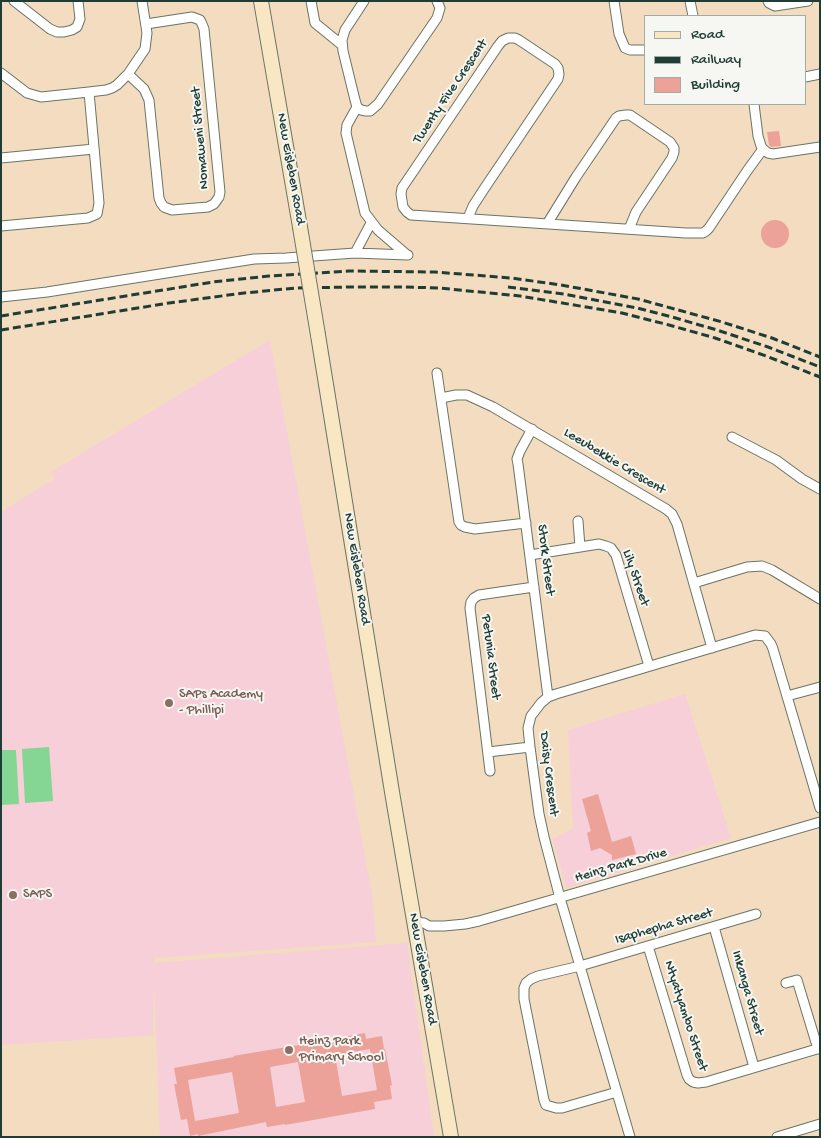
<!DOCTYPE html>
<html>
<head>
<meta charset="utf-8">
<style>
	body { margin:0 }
	#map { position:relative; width:821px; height:1138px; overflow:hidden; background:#f3dcbf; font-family:"Gochi Hand",sans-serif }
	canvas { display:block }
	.frame { position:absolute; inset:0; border:2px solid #1f3d34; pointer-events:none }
	.legend { position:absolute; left:644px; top:15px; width:162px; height:90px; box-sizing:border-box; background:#f6f6f2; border:1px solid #a0aca6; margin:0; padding:6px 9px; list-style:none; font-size:15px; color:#1f3d34 }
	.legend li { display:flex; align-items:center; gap:10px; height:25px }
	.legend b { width:25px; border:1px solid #a0aca6 }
</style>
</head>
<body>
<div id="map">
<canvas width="821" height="1138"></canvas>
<div class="frame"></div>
<ul class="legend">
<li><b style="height:6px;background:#f9e7c3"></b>Road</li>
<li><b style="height:6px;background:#1f3d34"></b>Railway</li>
<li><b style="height:14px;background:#eca199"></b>Building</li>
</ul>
</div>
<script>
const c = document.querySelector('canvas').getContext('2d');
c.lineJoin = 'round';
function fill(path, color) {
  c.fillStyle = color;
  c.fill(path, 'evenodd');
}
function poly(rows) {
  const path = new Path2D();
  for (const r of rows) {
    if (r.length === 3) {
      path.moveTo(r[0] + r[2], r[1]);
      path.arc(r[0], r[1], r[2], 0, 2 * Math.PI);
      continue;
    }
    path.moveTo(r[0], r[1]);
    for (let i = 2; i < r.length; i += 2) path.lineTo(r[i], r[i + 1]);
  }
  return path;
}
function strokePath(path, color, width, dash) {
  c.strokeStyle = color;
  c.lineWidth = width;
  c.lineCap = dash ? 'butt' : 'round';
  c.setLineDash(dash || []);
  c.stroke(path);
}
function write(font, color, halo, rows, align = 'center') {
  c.font = font + ' "Gochi Hand",sans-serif';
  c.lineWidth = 4;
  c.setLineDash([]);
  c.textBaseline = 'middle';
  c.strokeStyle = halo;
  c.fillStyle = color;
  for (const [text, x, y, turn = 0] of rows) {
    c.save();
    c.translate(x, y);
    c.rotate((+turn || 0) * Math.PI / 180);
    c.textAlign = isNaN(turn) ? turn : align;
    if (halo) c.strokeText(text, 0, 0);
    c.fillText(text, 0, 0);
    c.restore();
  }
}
fill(poly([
	[270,340,372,894,376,942,154,958,153,963,407,943,434,1137,160,1137,154,981,153,1035,1,1045,1,512,54,479,51,472],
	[685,694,731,838,566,888,553,839,573,828,568,730]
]), '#f6cfd8');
fill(poly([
	[49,747,53,801,25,803,22,749],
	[1,750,16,750,19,804,1,805]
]), '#85d595');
fill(poly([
	[779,131,781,146,771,147,769,145,767,132],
	[775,234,14],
	[598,794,612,842,631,836,636,854,612,860,612,855,600,848,591,851,587,833,591,831,582,799],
	[365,1033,366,1039,382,1036,384,1049,385,1049,392,1085,390,1086,392,1099,374,1102,375,1109,285,1125,285,1124,267,1127,266,1122,198,1136,198,1134,190,1136,187,1119,181,1120,174,1084,177,1084,174,1068,234,1057,233,1056,311,1043,312,1044,329,1041,328,1040],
	[370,1049,377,1090,342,1096,335,1055],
	[298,1062,305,1102,276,1107,270,1067],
	[232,1072,239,1113,195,1121,188,1080]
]), '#eca199');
const minor = poly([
	[14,1,50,29,57,32,64,32,72,30,77,27,80,19,78,1],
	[311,1,315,23,342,45],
	[364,1,345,30,342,40,343,51,355,100,357,107,361,110,366,111,370,111,378,104,437,18,440,8,437,1],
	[614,1,619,34,625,48,630,50,645,50],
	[690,1,693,16],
	[768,1,769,3,775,6,808,1],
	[1,73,27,93,41,97,89,92,106,90,112,88,117,85,128,74,145,49,147,33,142,1],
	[128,74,144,89,149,100,159,198,161,203,164,207,172,210,208,207,214,204,219,197,220,192,204,29,202,24,200,20,192,17,146,24],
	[805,77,820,74],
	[754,104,758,136,761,146,763,149],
	[357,107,347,125,346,133,365,213,378,230,407,255],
	[763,149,768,153,773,154,820,147],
	[1,158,94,149],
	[468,218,473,206,484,189,558,79,559,74,558,68,555,64,519,40,515,38,508,38,502,41,498,46,402,188,401,194,403,207,407,212,411,215,686,233,703,233,706,231,709,228,747,171,763,149],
	[547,224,576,177,616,118,619,116,626,115,630,115,670,142,674,148,674,152,672,158,636,212,629,229],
	[1,226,88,218,97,214,99,203,89,92],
	[355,253,371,223],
	[1,297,47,292,254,259,286,258,355,253,408,255],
	[437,373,459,522,461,525,465,527,475,529,526,523],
	[441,398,456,395,467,395,493,407,666,509,672,514,677,524,712,648],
	[532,429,520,451,517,459,518,464,548,697],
	[732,437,776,460,802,479,820,489],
	[578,521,580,547],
	[530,555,599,544,606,546,611,548,616,555,649,666],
	[694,583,747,567,762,566,772,570,820,599],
	[787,696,820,687],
	[488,752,530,747],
	[490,771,470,608,471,602,474,598,479,595,534,587],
	[414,922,424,923,429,926,444,926,465,924,479,921,820,822],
	[714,927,754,1067],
	[648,946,687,1075,689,1079,693,1082,698,1083,706,1082,820,1048],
	[786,983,797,980,818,1049],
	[617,1092,562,1108,556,1108,546,1105,544,1100,524,999,524,988,526,983,531,979,538,976,580,966,756,914],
	[630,1137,560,898,544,837,539,814,530,747,528,728,531,716,541,703,548,697,556,694,755,635,765,636,771,644,773,649,820,808],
	[777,1137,820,1124]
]);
const secondary = poly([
	[261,1,300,227],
	[318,335,393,798,451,1137]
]);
strokePath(minor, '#697565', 11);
strokePath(secondary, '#697565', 16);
strokePath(minor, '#fff', 9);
strokePath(secondary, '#f9e7c3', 14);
strokePath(poly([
	[508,287,564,294,637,308,672,317,717,330,768,347,820,367],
	[1,316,213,282,269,276,349,271,435,272,511,278,561,285,638,299,722,322,772,338,820,357],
	[1,330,169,303,244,293,296,288,351,287,405,287,439,288,520,296,622,313,669,325,715,338,766,356,820,377]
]), '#1f3d34', 3, [8, 4]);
const secondaryBridge = poly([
	[300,227,318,335]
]);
strokePath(secondaryBridge, '#697565', 16, []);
strokePath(secondaryBridge, '#f9e7c3', 14);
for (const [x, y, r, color] of [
	[169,703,5,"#8d6e63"],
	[13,895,5,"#8d6e63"],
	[289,1050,5,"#8d6e63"]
]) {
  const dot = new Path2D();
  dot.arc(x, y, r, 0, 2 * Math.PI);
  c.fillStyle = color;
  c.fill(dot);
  strokePath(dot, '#f6f6f2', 2);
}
write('14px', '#1f3d34', '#f6f6f2', [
	["Twenty Five Crescent",451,92,-56],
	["Nomaweni Street",201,138,-95],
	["New Eisleben Road",290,169,80],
	["Leeubekkie Crescent",614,462,31],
	["Stork Street",545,560,83],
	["New Eisleben Road",356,569,81],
	["Lily Street",635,578,71],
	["Petunia Street",490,657,83],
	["Daisy Crescent",548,774,83],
	["Heinz Park Drive",621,866,-16],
	["Isaphepha Street",664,927,-16],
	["New Eisleben Road",422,969,80],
	["Inkanga Street",747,993,74],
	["Ntyatyambo Street",685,1016,72]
]);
write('14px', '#785e54', '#f6f6f2', [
	["SAPs Academy",179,695],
	["- Phillipi",179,711],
	["SAPS",23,895],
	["Heinz Park",299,1042],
	["Primary School",299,1058]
], 'left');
</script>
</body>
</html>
